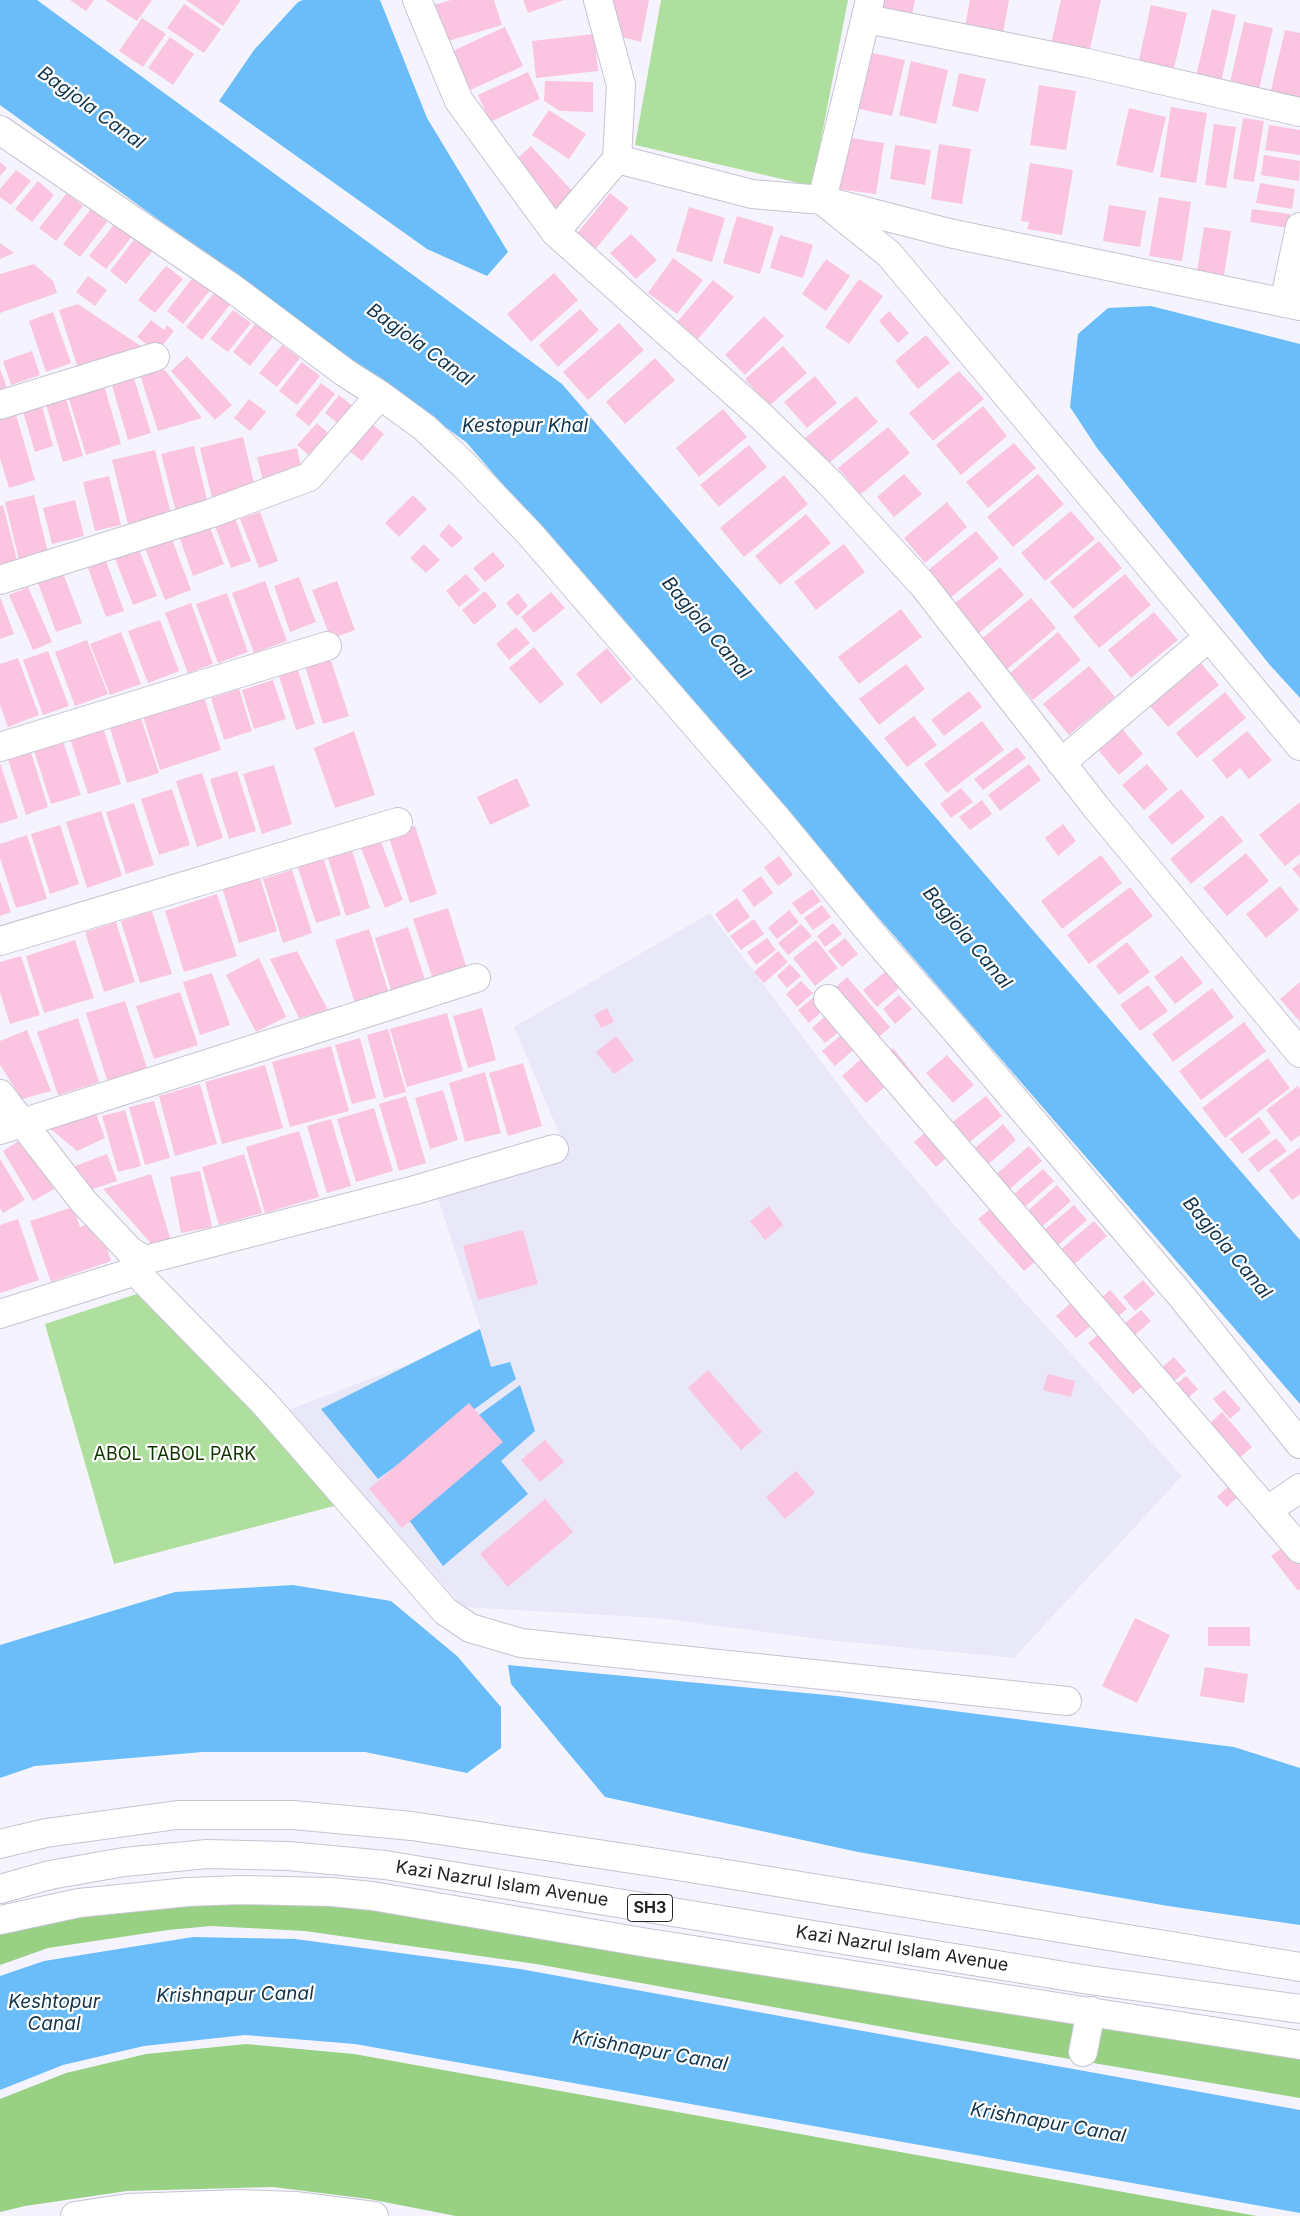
<!DOCTYPE html>
<html>
<head>
<meta charset="utf-8">
<style>
	body { margin:0 }
	canvas { display:block; background:#f5f4fe }
</style>
</head>
<body>
<canvas width="1300" height="2216"></canvas>
<script>
const c = document.querySelector('canvas').getContext('2d');
c.lineJoin = 'round';
function fill(path, color) {
  c.fillStyle = color;
  c.fill(path, 'evenodd');
}
function poly(rows) {
  const path = new Path2D();
  for (const r of rows) {
    path.moveTo(r[0], r[1]);
    for (let i = 2; i < r.length; i += 2) path.lineTo(r[i], r[i + 1]);
  }
  return path;
}
function strokePath(path, color, width, dash) {
  c.strokeStyle = color;
  c.lineWidth = width;
  c.lineCap = dash ? 'butt' : 'round';
  c.setLineDash(dash || []);
  c.stroke(path);
}
function write(font, color, halo, rows, align = 'center') {
  c.font = font + ' Inter,sans-serif';
  c.lineWidth = 4.5;
  c.setLineDash([]);
  c.textBaseline = 'middle';
  c.strokeStyle = halo;
  c.fillStyle = color;
  for (const [text, x, y, turn = 0] of rows) {
    c.save();
    c.translate(x, y);
    c.rotate((+turn || 0) * Math.PI / 180);
    c.textAlign = isNaN(turn) ? turn : align;
    if (halo) c.strokeText(text, 0, 0);
    c.fillText(text, 0, 0);
    c.restore();
  }
}
fill(poly([
	[710,913,861,1115,959,1230,1182,1476,1014,1658,828,1640,657,1618,463,1607,288,1410,483,1336,436,1192,568,1154,514,1027]
]), '#e9e8f8');
fill(poly([
	[661,0,848,0,812,186,635,145],
	[152,1289,334,1506,114,1564,45,1324]
]), '#afdf9e');
fill(poly([
	[255,1884,1300,2041,1300,2098,922,2034,536,1964,305,1931,211,1926,168,1930,48,1948,0,1965,0,1912],
	[246,2044,354,2054,1257,2216,456,2216,369,2199,273,2187,127,2191,25,2206,0,2212,0,2099,66,2073,146,2054]
]), '#98d084');
fill(poly([
	[0,0,37,0,562,384,1300,1240,1300,1404,466,442,0,105],
	[303,0,380,0,427,118,508,252,487,276,427,249,219,101,254,50,298,2],
	[1151,306,1300,344,1300,698,1269,664,1097,448,1070,407,1078,334,1108,308],
	[480,1329,491,1367,510,1362,516,1379,378,1479,321,1409],
	[520,1385,535,1431,501,1461,528,1494,443,1566,383,1485],
	[293,1585,391,1601,457,1656,501,1707,501,1748,467,1773,365,1752,203,1752,35,1766,0,1778,0,1645,175,1592],
	[508,1665,837,1696,1234,1747,1300,1768,1300,1925,1168,1906,858,1852,605,1797,511,1684],
	[193,1937,295,1939,520,1969,1300,2110,1300,2213,355,2044,245,2035,144,2046,63,2065,0,2090,0,1976,44,1961]
]), '#6bbdf9');
fill(poly([
	[70,0,94,0,86,11],
	[105,0,152,0,137,21],
	[186,0,241,0,223,26],
	[451,0,494,0,502,25,441,43,430,6],
	[523,0,564,0,528,13],
	[613,0,649,0,641,42,622,37],
	[878,0,915,0,910,23,875,15],
	[970,0,1009,0,1002,39,964,32],
	[1061,0,1101,0,1088,57,1050,48],
	[184,4,221,29,204,53,167,28],
	[1151,5,1187,13,1173,72,1138,64],
	[1212,9,1236,15,1221,82,1196,76],
	[142,18,166,34,143,67,119,51],
	[1244,22,1273,28,1258,94,1229,87],
	[505,27,523,66,468,91,450,52],
	[1285,30,1300,33,1300,101,1270,94],
	[594,34,598,71,536,78,532,41],
	[170,37,194,54,173,85,148,68],
	[868,52,905,60,892,116,855,108],
	[911,61,948,70,936,124,899,115],
	[528,72,540,99,490,122,478,95],
	[959,73,986,79,978,112,952,106],
	[545,81,593,82,593,112,560,111,544,101],
	[1039,85,1076,91,1066,150,1030,145],
	[1171,107,1207,113,1196,183,1160,177],
	[1129,108,1166,117,1153,173,1116,165],
	[549,110,586,134,569,159,532,135],
	[1243,118,1264,121,1254,182,1233,179],
	[1214,124,1236,127,1226,188,1205,185],
	[1269,125,1300,130,1300,155,1265,150],
	[845,137,884,143,876,194,837,189],
	[939,144,971,149,962,204,931,199],
	[895,145,931,150,925,185,890,179],
	[531,146,574,193,553,213,509,166],
	[1264,155,1300,161,1299,181,1261,175],
	[0,162,7,168,0,176],
	[1030,163,1073,170,1062,235,1027,229,1029,222,1021,221],
	[16,170,31,181,11,205,0,197,0,189],
	[38,181,54,195,32,222,15,209],
	[1260,183,1295,189,1292,209,1256,203],
	[67,193,83,206,56,241,39,228],
	[610,193,629,208,590,256,571,241],
	[1159,197,1191,202,1182,261,1149,256],
	[1109,205,1146,211,1140,247,1103,241],
	[689,207,725,218,712,262,676,251],
	[91,209,107,222,80,257,63,244],
	[1252,209,1290,214,1288,228,1250,222],
	[737,216,774,227,760,274,723,263],
	[117,221,134,234,106,269,89,256],
	[1204,227,1231,231,1224,275,1197,271],
	[631,234,657,260,636,279,610,253],
	[780,235,813,245,803,278,770,268],
	[137,236,154,249,126,284,110,271],
	[0,243,14,253,0,259],
	[673,258,703,280,677,314,648,293],
	[826,259,850,276,826,311,802,294],
	[34,264,53,281,57,293,0,313,0,274],
	[166,266,183,279,155,313,138,300],
	[554,273,578,300,531,342,507,314],
	[88,276,107,290,95,306,76,292],
	[194,276,211,289,183,324,167,311],
	[859,279,883,296,849,344,825,327],
	[713,280,734,297,698,339,677,322],
	[214,293,230,305,202,340,186,327],
	[78,304,142,347,78,368,59,310],
	[580,309,599,330,558,367,539,345],
	[233,310,251,323,228,352,210,339],
	[889,311,909,333,898,343,879,321],
	[53,312,71,363,46,372,29,321],
	[764,316,784,336,745,375,725,355],
	[151,320,164,330,167,325,174,331,157,352,137,337],
	[256,323,273,337,250,366,233,352],
	[619,323,644,350,588,400,563,372],
	[926,335,950,363,918,389,895,361],
	[282,345,300,358,277,387,259,373],
	[783,346,807,373,769,406,745,379],
	[32,351,40,375,11,385,3,361],
	[187,356,232,405,215,420,171,371],
	[655,358,675,380,625,424,606,402],
	[302,362,320,376,297,405,279,391],
	[0,369,8,390,0,393],
	[165,370,202,418,158,431,139,372],
	[959,371,984,399,933,441,909,413],
	[133,375,151,433,128,440,111,382],
	[815,376,837,403,807,428,784,402],
	[321,383,335,394,309,426,295,415],
	[104,385,121,444,86,455,68,396],
	[65,395,83,456,63,462,45,401],
	[339,395,355,408,341,426,325,413],
	[856,396,878,422,828,464,805,438],
	[249,399,266,412,250,431,234,418],
	[41,403,53,446,35,452,22,408],
	[983,406,1007,436,961,475,936,445],
	[723,409,747,437,699,477,676,448],
	[15,411,35,480,9,488,0,458,0,416],
	[366,419,384,434,362,461,344,447],
	[317,423,336,440,317,462,297,445],
	[888,427,910,453,860,495,838,468],
	[243,437,256,491,213,502,200,448],
	[1014,443,1036,468,988,508,966,482],
	[749,445,767,467,719,507,700,485],
	[194,446,208,504,176,512,161,454],
	[297,448,302,472,263,481,257,457],
	[155,450,171,514,128,524,112,460],
	[904,474,922,494,894,517,877,497],
	[1038,474,1064,504,1013,547,987,517],
	[784,475,808,504,744,557,720,528],
	[109,476,121,525,95,531,83,482],
	[34,495,48,553,19,560,5,502],
	[413,495,427,509,399,537,385,523],
	[75,500,84,536,52,544,43,508],
	[947,502,967,527,925,563,904,538],
	[3,505,18,564,0,568,0,506],
	[1071,511,1095,539,1045,581,1021,553],
	[260,512,278,561,259,568,240,519],
	[806,514,831,543,780,585,755,556],
	[235,518,251,561,231,568,215,526],
	[449,524,463,538,452,548,439,535],
	[209,525,224,564,193,576,179,536],
	[976,531,999,558,949,599,926,572],
	[172,539,191,590,165,600,145,548],
	[1099,541,1122,568,1073,609,1050,582],
	[424,544,440,560,426,573,410,558],
	[844,544,865,572,816,610,794,582],
	[138,547,157,596,133,605,114,556],
	[493,552,505,566,485,582,473,568],
	[106,561,124,611,106,617,88,568],
	[1000,567,1024,595,979,633,954,604],
	[63,573,82,623,56,632,38,583],
	[466,574,480,590,459,607,446,591],
	[1125,574,1151,605,1099,648,1073,617],
	[299,577,316,622,290,632,274,586],
	[265,581,287,641,254,653,232,593],
	[337,581,355,630,331,639,312,590],
	[28,587,52,642,33,650,9,595],
	[485,591,497,606,474,625,462,610],
	[551,592,565,608,534,633,521,617],
	[227,593,248,652,218,663,196,604],
	[518,593,528,606,517,616,506,603],
	[0,597,14,634,0,639],
	[1031,598,1056,628,1005,671,979,641],
	[191,603,213,664,188,673,165,613],
	[901,609,922,637,859,684,838,657],
	[1154,612,1178,640,1131,678,1108,650],
	[160,620,179,671,148,683,128,631],
	[516,627,530,643,509,660,496,644],
	[121,632,141,684,110,695,90,644],
	[1058,632,1081,660,1033,700,1010,673],
	[87,640,108,694,75,706,55,652],
	[534,647,564,684,540,704,509,668],
	[607,648,632,679,601,704,576,674],
	[48,651,69,706,43,715,23,660],
	[1196,657,1219,685,1168,727,1145,700],
	[18,658,39,715,8,727,0,705,0,664],
	[330,658,349,716,323,724,305,666],
	[296,664,315,724,296,730,277,670],
	[906,664,925,689,879,725,859,699],
	[1089,666,1115,697,1069,735,1043,704],
	[273,680,286,719,254,729,242,690],
	[239,689,252,731,224,740,211,698],
	[969,691,982,707,944,736,931,720],
	[1225,692,1246,718,1197,758,1176,733],
	[203,694,221,750,160,770,142,713],
	[139,712,159,773,127,783,108,722],
	[914,716,937,745,907,767,884,738],
	[101,721,121,784,88,794,68,732],
	[982,721,1004,750,947,793,924,764],
	[1119,725,1143,754,1119,775,1094,745],
	[354,731,375,795,335,808,314,748],
	[1247,731,1272,760,1249,779,1240,768,1227,779,1212,760],
	[62,738,81,795,51,804,33,747],
	[29,746,48,807,26,815,6,753],
	[1017,747,1026,758,983,790,974,779],
	[0,763,18,818,0,824],
	[1029,764,1041,780,1000,811,988,795],
	[1147,764,1168,789,1144,810,1122,785],
	[274,765,292,824,262,834,243,774],
	[237,771,256,831,229,839,210,779],
	[202,773,223,838,197,847,176,781],
	[517,778,530,806,490,825,477,797],
	[961,788,973,802,951,818,940,804],
	[172,789,190,845,159,855,141,799],
	[1181,789,1205,817,1172,845,1148,817],
	[982,800,992,814,970,830,959,817],
	[1300,802,1300,854,1285,866,1259,835],
	[134,803,154,865,126,874,106,812],
	[101,811,122,876,87,888,66,822],
	[1222,815,1243,841,1191,884,1170,859],
	[1063,824,1076,841,1058,856,1045,838],
	[60,825,79,884,50,894,31,834],
	[415,826,437,894,410,903,388,835],
	[27,835,47,899,16,908,0,858,0,844],
	[380,839,403,900,385,908,360,846],
	[351,847,370,908,346,916,327,855],
	[1246,853,1269,881,1227,916,1203,888],
	[1101,855,1122,883,1062,929,1041,901],
	[779,856,793,875,778,886,764,867],
	[323,857,341,915,316,923,297,865],
	[1300,863,1300,878,1292,869],
	[292,870,312,933,283,943,263,879],
	[259,875,277,931,239,943,222,887],
	[761,876,773,893,754,907,742,890],
	[0,881,11,912,0,916],
	[1280,886,1299,910,1266,938,1246,914],
	[1130,887,1153,916,1089,964,1067,935],
	[812,889,821,901,801,915,792,903],
	[217,894,237,956,184,972,165,911],
	[737,898,750,917,728,933,715,914],
	[822,905,831,917,813,930,804,918],
	[448,908,467,969,433,980,413,919],
	[789,910,799,922,777,939,768,928],
	[152,911,172,974,140,983,121,921],
	[754,919,764,934,741,950,730,936],
	[116,922,135,982,104,992,85,932],
	[833,923,842,934,825,947,817,936],
	[801,924,812,936,788,955,778,943],
	[408,927,426,983,392,993,375,938],
	[369,929,390,997,356,1007,335,940],
	[767,938,776,950,756,965,747,952],
	[845,938,858,954,842,967,828,951],
	[75,940,94,998,44,1013,26,956],
	[816,940,838,968,815,986,793,958],
	[1127,942,1150,972,1119,995,1096,966],
	[297,951,328,1010,299,1018,270,959],
	[778,951,788,962,764,983,754,972],
	[21,956,40,1015,10,1024,0,992,0,962],
	[1182,956,1203,983,1175,1004,1154,977],
	[259,958,286,1017,256,1032,226,975],
	[790,964,801,976,787,988,777,976],
	[885,972,899,988,877,1007,863,990],
	[212,973,230,1025,200,1035,183,982],
	[847,977,890,1027,873,1042,830,992],
	[801,981,813,993,797,1007,786,994],
	[1300,982,1300,1022,1280,999],
	[1148,985,1168,1011,1140,1031,1120,1005],
	[1212,988,1234,1017,1173,1062,1152,1034],
	[180,992,198,1045,154,1059,136,1006],
	[899,995,912,1009,895,1024,883,1009],
	[814,997,825,1009,809,1023,798,1010],
	[125,1001,147,1068,107,1080,86,1013],
	[482,1008,496,1060,468,1068,453,1016],
	[607,1008,614,1022,601,1028,594,1015],
	[830,1012,844,1028,825,1043,812,1028],
	[447,1013,463,1071,407,1087,390,1029],
	[78,1018,99,1082,58,1095,37,1032],
	[1244,1022,1266,1051,1201,1100,1179,1071],
	[388,1029,406,1092,384,1098,367,1035],
	[27,1030,51,1091,22,1099,0,1065,0,1041],
	[847,1030,860,1044,835,1066,822,1051],
	[616,1036,634,1060,614,1074,596,1052],
	[360,1038,376,1098,352,1104,335,1045],
	[331,1046,349,1111,290,1127,272,1062],
	[893,1048,934,1100,926,1106,885,1055],
	[869,1052,893,1080,866,1103,842,1076],
	[947,1055,974,1085,953,1103,926,1073],
	[1268,1058,1290,1088,1225,1138,1202,1108],
	[523,1063,542,1126,508,1136,489,1073],
	[265,1065,283,1128,222,1144,205,1082],
	[485,1072,501,1133,465,1142,449,1083],
	[200,1084,217,1144,175,1156,159,1096],
	[1298,1086,1300,1089,1300,1135,1291,1142,1266,1110],
	[443,1090,458,1140,430,1149,415,1098],
	[406,1096,426,1163,399,1171,379,1104],
	[986,1096,1002,1116,962,1148,946,1127],
	[154,1101,170,1158,145,1165,129,1107],
	[94,1108,105,1138,77,1151,47,1126],
	[374,1108,393,1171,356,1182,337,1119],
	[125,1110,141,1166,118,1172,102,1116],
	[1259,1117,1271,1133,1242,1154,1230,1139],
	[331,1119,351,1186,327,1193,307,1126],
	[1003,1124,1016,1140,983,1169,969,1153],
	[934,1125,955,1150,936,1167,914,1142],
	[299,1131,319,1197,265,1213,246,1147],
	[23,1138,54,1189,33,1201,3,1151],
	[1276,1138,1287,1151,1258,1172,1248,1159],
	[1029,1146,1042,1161,1005,1193,992,1178],
	[1300,1147,1300,1194,1292,1200,1269,1170],
	[107,1154,117,1181,84,1192,75,1166],
	[244,1154,262,1213,219,1225,202,1167],
	[0,1159,25,1200,3,1213,0,1208],
	[1043,1169,1054,1181,1018,1213,1007,1200],
	[200,1171,212,1227,181,1233,170,1177],
	[151,1174,171,1241,154,1247,103,1189],
	[1057,1185,1071,1201,1037,1231,1023,1215],
	[1000,1201,1045,1253,1024,1271,978,1219],
	[1074,1205,1087,1220,1056,1247,1042,1232],
	[769,1206,783,1225,765,1240,750,1221],
	[73,1207,80,1227,93,1222,99,1241,104,1239,111,1261,51,1282,30,1221],
	[18,1219,39,1280,0,1293,0,1225],
	[1094,1221,1107,1236,1072,1266,1059,1251],
	[523,1230,538,1284,478,1300,463,1246],
	[1143,1280,1155,1294,1135,1311,1123,1297],
	[1110,1290,1127,1309,1116,1318,1100,1299],
	[1074,1300,1094,1323,1076,1338,1056,1316],
	[1141,1310,1151,1321,1129,1340,1119,1328],
	[1105,1329,1150,1380,1133,1394,1088,1343],
	[1174,1357,1186,1371,1166,1388,1154,1374],
	[708,1370,762,1432,741,1450,688,1388],
	[1048,1374,1075,1381,1071,1397,1043,1390],
	[1186,1376,1198,1389,1181,1404,1169,1390],
	[1224,1390,1241,1409,1230,1419,1213,1399],
	[469,1403,503,1442,402,1528,369,1489],
	[1222,1412,1252,1447,1235,1462,1205,1428],
	[545,1440,564,1462,540,1482,521,1460],
	[796,1471,815,1493,785,1519,766,1497],
	[1235,1480,1245,1490,1227,1507,1217,1497],
	[545,1499,573,1532,508,1587,480,1554],
	[1289,1543,1300,1557,1300,1589,1298,1591,1271,1556],
	[1135,1618,1170,1635,1137,1703,1102,1686],
	[1208,1627,1250,1627,1250,1646,1208,1646],
	[1205,1667,1248,1674,1244,1703,1200,1696]
]), '#fbc4e0');
const minor = poly([
	[417,0,459,101,555,232,761,416,830,483,923,585,1096,807,1300,1053],
	[870,0,822,200,889,254,1300,746],
	[867,19,1087,63,1300,112],
	[0,130,232,288,344,372,380,395,425,428,465,466,530,534,778,820,881,945,952,1026,1183,1298,1300,1444],
	[617,159,752,194,822,200,949,233,1300,306],
	[555,232,617,159,621,85,598,0],
	[1284,303,1300,227],
	[0,405,155,357],
	[0,580,212,513,309,477,380,395],
	[0,747,327,646],
	[1061,763,1209,637],
	[0,941,398,822],
	[828,999,1300,1549],
	[0,1094,83,1201,130,1251,145,1260,130,1273,0,1314],
	[0,1130,476,978],
	[145,1260,415,1190,554,1149],
	[134,1270,265,1404,445,1611,470,1628,521,1643,1067,1701],
	[1268,1510,1300,1488],
	[0,1920,79,1903,188,1892,241,1890,331,1892,372,1896,648,1943,1300,2045],
	[1083,2052,1091,2011],
	[75,2216,128,2208,239,2204,295,2206,374,2216]
]);
const major = poly([
	[0,1844,46,1833,177,1815,293,1815,412,1826,665,1864,1300,1967],
	[0,1889,50,1875,124,1862,207,1854,288,1856,385,1865,1089,1980,1300,2009]
]);
strokePath(minor, '#c5c4d0', 30);
strokePath(major, '#c5c4d0', 30);
strokePath(minor, '#fff', 28);
strokePath(major, '#fff', 28);
for (const [x, y, w] of [
	[650,1908,45]
]) {
  const box = new Path2D();
  box.roundRect(x - w / 2, y - 13.5, w, 27, 4);
  c.fillStyle = '#fff';
  c.fill(box);
  strokePath(box, '#242428', 1);
}
write('bold 16px', '#242428', null, [
	["SH3",650,1908]
]);
write('18px', '#113501', '#fff', [
	["ABOL TABOL PARK",175,1455]
]);
write('18px', '#242428', '#fff', [
	["Kazi Nazrul Islam Avenue",502,1884,9],
	["Kazi Nazrul Islam Avenue",902,1949,9]
]);
write('italic 19px', '#11344c', '#fff', [
	["Bagjola Canal",91,108,36],
	["Bagjola Canal",420,345,36],
	["Kestopur Khal",525,426],
	["Bagjola Canal",706,628,50],
	["Bagjola Canal",967,938,50],
	["Bagjola Canal",1227,1248,50],
	["Krishnapur Canal",235,1995,-1],
	["Keshtopur",54,2002],
	["Canal",54,2024],
	["Krishnapur Canal",650,2051,10],
	["Krishnapur Canal",1048,2123,10]
]);
</script>
</body>
</html>
